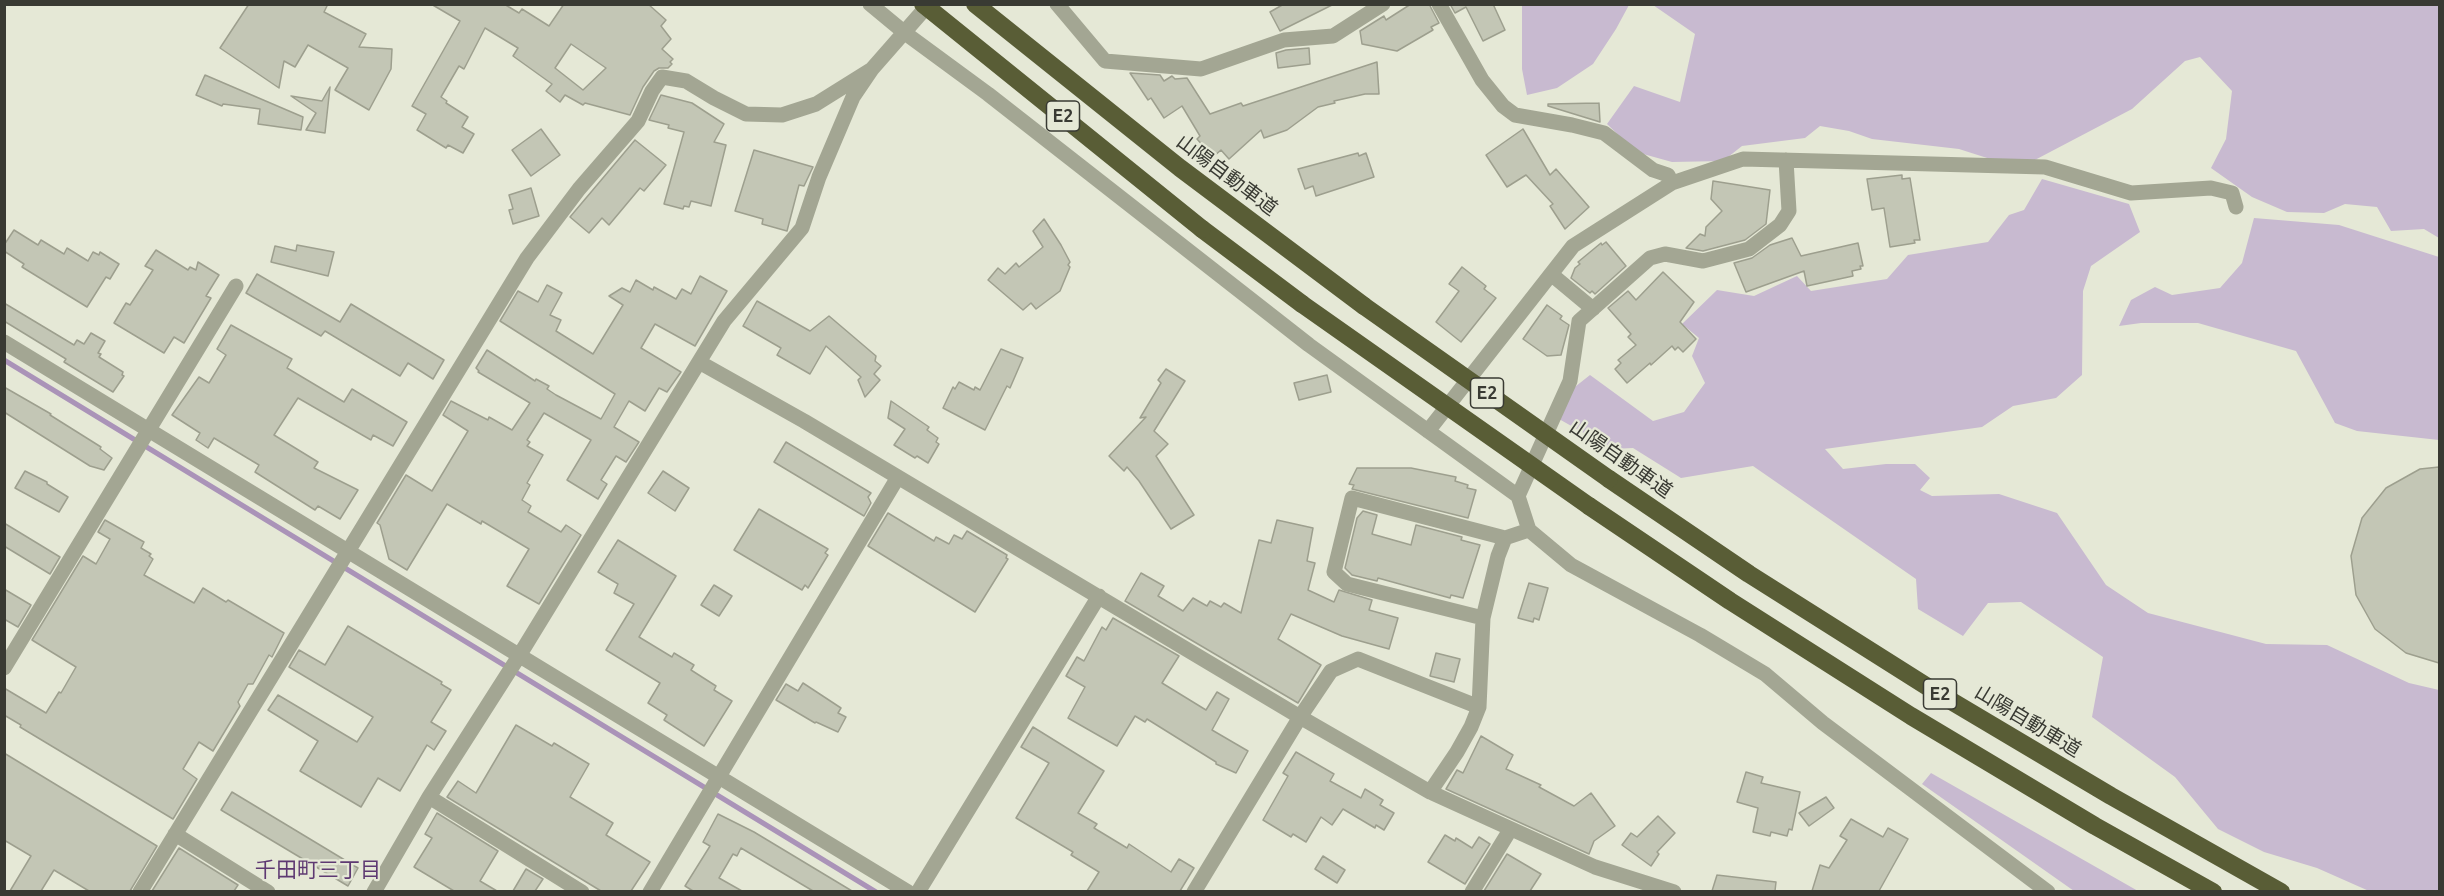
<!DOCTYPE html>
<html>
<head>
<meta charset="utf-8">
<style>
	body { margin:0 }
	#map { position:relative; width:2444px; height:896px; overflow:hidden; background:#e5e8d6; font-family:Ubuntu,sans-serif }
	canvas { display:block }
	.frame { position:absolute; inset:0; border:6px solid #393a33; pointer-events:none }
</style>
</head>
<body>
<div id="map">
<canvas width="2444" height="896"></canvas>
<div class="frame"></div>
</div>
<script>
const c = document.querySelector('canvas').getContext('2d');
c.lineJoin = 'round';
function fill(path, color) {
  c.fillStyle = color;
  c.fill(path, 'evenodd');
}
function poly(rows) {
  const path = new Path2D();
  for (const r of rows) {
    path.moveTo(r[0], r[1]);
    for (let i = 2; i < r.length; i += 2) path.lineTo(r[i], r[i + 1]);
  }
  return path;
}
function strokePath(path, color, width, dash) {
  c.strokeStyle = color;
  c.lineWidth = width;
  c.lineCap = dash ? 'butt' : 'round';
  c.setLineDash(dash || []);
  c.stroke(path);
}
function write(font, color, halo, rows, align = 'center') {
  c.font = font + ' Ubuntu,"Noto Sans JP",sans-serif';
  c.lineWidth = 4.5;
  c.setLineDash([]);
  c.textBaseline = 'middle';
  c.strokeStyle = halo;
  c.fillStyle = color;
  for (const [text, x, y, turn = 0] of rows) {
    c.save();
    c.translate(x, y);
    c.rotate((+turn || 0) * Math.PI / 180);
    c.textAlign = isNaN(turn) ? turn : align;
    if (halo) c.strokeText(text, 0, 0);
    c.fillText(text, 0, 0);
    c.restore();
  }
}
fill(poly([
	[1522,5,1522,4,1629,5,1616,29,1593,64,1557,88,1527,95,1522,69],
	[1653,5,2439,5,2439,238,2424,229,2391,231,2377,207,2345,204,2324,213,2287,212,2252,197,2211,168,2226,139,2232,91,2200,57,2185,61,2132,109,2031,162,2009,165,1959,149,1872,139,1849,131,1820,126,1805,138,1742,146,1723,161,1672,162,1636,152,1607,124,1634,86,1680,102,1695,34],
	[2042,179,2129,204,2140,232,2091,266,2083,291,2082,375,2056,398,2013,406,1982,427,1825,449,1843,469,1886,464,1915,464,1930,478,1920,490,1932,496,1999,494,2057,513,2106,585,2148,613,2266,644,2327,645,2409,683,2439,690,2439,891,2369,891,2317,868,2264,852,2218,829,2175,777,2092,717,2103,657,2021,602,1988,603,1963,636,1918,609,1916,579,1753,466,1681,478,1633,448,1612,449,1559,419,1566,394,1590,375,1653,421,1684,412,1705,383,1692,356,1699,338,1682,324,1717,290,1754,296,1797,276,1811,291,1887,279,1908,255,1988,242,2009,215,2024,210],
	[2254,218,2339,225,2439,257,2439,440,2357,431,2335,423,2296,351,2198,323,2141,323,2119,326,2131,300,2155,287,2172,295,2220,288,2242,263],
	[1931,773,2138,891,2074,891,1922,784]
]), '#c8bad0');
strokePath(poly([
	[4,360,876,892]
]), '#aa93b8', 5);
const building = poly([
	[249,4,328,4,324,12,366,34,359,47,392,49,391,69,369,110,335,90,348,68,308,45,295,67,284,61,279,88,220,48,249,4],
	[431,4,504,4,519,13,522,9,549,26,564,4,648,4,666,20,661,26,671,39,662,49,673,59,670,62,672,64,668,68,659,68,654,71,643,87,630,115,585,103,583,105,565,95,560,102,546,91,552,84,513,56,518,48,485,28,464,69,459,66,441,97,447,101,446,103,468,117,462,127,474,134,463,153,448,145,446,148,417,130,426,114,412,106,460,21,431,4],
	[571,44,606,68,583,90,555,68,571,44],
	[1284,4,1334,4,1280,31,1270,12,1284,4],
	[1411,4,1429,4,1439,23,1431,27,1433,30,1397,51,1362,44,1360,31,1384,16,1386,20,1411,4],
	[1450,4,1493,4,1505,30,1483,41,1466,7,1455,13,1450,4],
	[1309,48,1310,64,1278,68,1276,53,1286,50,1309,48],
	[1377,62,1379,94,1365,94,1334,101,1335,103,1318,107,1287,130,1264,138,1261,130,1229,159,1221,150,1213,157,1197,139,1200,136,1182,106,1164,118,1151,98,1148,100,1130,73,1160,75,1164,81,1172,76,1175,79,1187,78,1210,114,1241,103,1243,106,1377,62],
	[205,75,303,117,301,130,258,124,260,109,223,104,222,106,196,95,205,75],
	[330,87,325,133,306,130,316,113,291,96,322,101,330,87],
	[661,95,692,103,724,124,714,142,726,145,711,206,691,201,689,207,684,206,683,209,664,204,684,132,668,128,669,125,649,120,661,95],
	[1599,103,1600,122,1548,106,1548,104,1599,103],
	[541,129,560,155,531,176,512,150,541,129],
	[1523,129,1550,175,1556,169,1589,207,1565,229,1550,206,1553,204,1526,175,1507,187,1486,155,1523,129],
	[635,140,666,165,644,191,640,188,609,225,602,218,589,233,570,217,635,140],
	[754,150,813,167,804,186,799,185,787,231,762,224,763,219,735,211,754,150],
	[1358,153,1359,156,1366,153,1374,177,1316,196,1313,186,1305,189,1298,169,1358,153],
	[1902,175,1902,179,1910,178,1920,240,1914,240,1915,243,1890,247,1884,208,1872,210,1867,179,1902,175],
	[1713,181,1770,190,1766,224,1745,240,1703,251,1686,248,1700,234,1705,236,1706,227,1722,211,1711,199,1713,181],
	[531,188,539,216,513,224,509,210,513,209,509,195,531,188],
	[1044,219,1061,245,1070,262,1068,265,1070,267,1060,291,1036,309,1031,303,1023,310,988,280,998,268,1005,274,1016,263,1019,267,1043,247,1033,231,1044,219],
	[14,230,38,245,41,240,64,254,67,248,88,261,93,252,99,255,100,252,119,264,110,279,106,277,87,307,22,267,24,264,4,251,4,245,14,230],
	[1792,238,1801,256,1858,243,1863,266,1860,266,1861,269,1852,271,1853,276,1807,286,1804,271,1746,292,1734,263,1752,258,1770,245,1792,238],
	[1606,242,1626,266,1595,294,1592,291,1590,293,1571,278,1575,268,1580,264,1578,262,1601,243,1602,245,1606,242],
	[297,245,334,252,328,276,271,262,275,246,296,251,297,245],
	[156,250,188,270,190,267,196,270,198,262,219,275,206,296,211,298,184,343,174,337,164,353,114,323,126,303,130,305,153,270,145,266,156,250],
	[1462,267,1486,286,1484,289,1496,298,1461,342,1436,322,1459,291,1449,284,1462,267],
	[1663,272,1694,302,1680,322,1696,339,1683,352,1678,347,1675,350,1672,346,1651,365,1650,363,1627,383,1615,369,1621,363,1618,360,1636,345,1628,337,1631,334,1608,308,1628,291,1636,300,1663,272],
	[257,274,340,322,351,304,444,360,433,379,408,363,400,376,325,331,321,336,246,293,257,274],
	[700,276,727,291,695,346,655,324,641,348,681,372,667,392,659,388,645,411,629,401,614,427,639,442,626,462,616,456,601,480,607,484,598,499,567,480,591,440,544,413,527,440,530,442,527,446,543,455,527,483,530,485,522,500,531,506,528,512,561,532,566,525,581,535,539,604,507,586,529,549,482,521,481,524,447,504,407,570,389,559,380,525,377,523,406,475,432,491,468,431,443,415,451,401,488,420,489,417,512,430,530,403,478,372,479,371,476,368,487,350,535,381,536,379,549,386,547,389,556,395,601,419,615,394,500,321,518,291,538,302,547,285,562,293,550,315,561,320,556,331,593,354,623,305,609,296,622,288,630,292,636,280,653,290,654,287,676,299,682,289,691,294,700,276],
	[757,301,810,331,829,316,876,356,875,361,881,366,874,374,880,380,865,397,858,380,861,377,826,346,810,374,777,355,781,348,743,326,757,301],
	[4,303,74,345,77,340,84,344,91,333,105,341,98,353,101,354,99,357,123,372,122,375,124,376,113,392,64,362,66,359,4,321,4,303],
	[1547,305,1562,316,1560,319,1569,325,1561,355,1547,356,1523,339,1547,305],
	[231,325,292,359,287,368,344,402,352,389,407,422,393,446,373,435,371,440,298,398,274,435,318,462,314,468,358,490,340,519,318,506,315,510,255,472,259,465,214,438,208,448,196,440,200,433,172,415,199,377,209,383,226,355,217,349,231,325],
	[1001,349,1023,358,1010,388,1007,386,985,430,943,408,953,387,955,389,959,382,974,390,975,387,980,390,1001,349],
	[1166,369,1185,381,1154,431,1168,444,1156,456,1194,515,1171,529,1139,481,1127,467,1124,471,1109,456,1146,417,1140,418,1161,383,1158,380,1166,369],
	[1327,375,1331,392,1299,400,1294,383,1327,375],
	[4,387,51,414,50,415,101,447,100,449,112,458,104,470,90,466,4,412,4,387],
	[891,401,929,427,927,430,938,438,936,442,939,444,928,463,917,456,915,458,894,445,905,429,888,418,891,401],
	[786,442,871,493,868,497,871,503,864,516,774,462,786,442],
	[2439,467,2439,663,2406,653,2375,629,2356,595,2351,556,2362,518,2386,488,2420,469,2439,467],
	[1357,468,1411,468,1456,477,1455,481,1468,485,1467,488,1476,490,1468,518,1352,489,1354,485,1349,484,1357,468],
	[25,471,47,482,47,484,68,497,59,512,15,488,25,471],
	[663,471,689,488,675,511,648,493,663,471],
	[759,509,828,549,825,553,828,555,808,588,805,585,802,590,734,550,759,509],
	[1363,511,1377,515,1372,534,1411,545,1416,525,1462,537,1461,540,1480,545,1463,598,1451,595,1450,598,1378,578,1377,581,1352,575,1345,568,1357,518,1363,511],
	[888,513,934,541,936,537,949,544,954,535,962,539,967,531,1007,555,1006,558,1008,559,975,612,868,546,888,513],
	[105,520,144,542,141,548,151,554,149,556,153,559,144,575,194,603,203,588,226,602,228,600,284,633,272,657,269,655,253,684,248,684,238,702,240,706,213,751,199,742,183,769,197,779,173,819,20,727,21,725,4,715,4,688,46,713,59,692,61,693,76,667,32,640,83,556,96,564,110,539,98,532,105,520],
	[1277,520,1313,528,1307,561,1315,563,1308,590,1334,602,1339,590,1372,600,1369,610,1398,618,1389,649,1342,636,1291,614,1278,639,1321,665,1298,703,1125,601,1141,573,1164,586,1158,596,1183,611,1193,598,1207,606,1210,601,1221,607,1224,603,1241,613,1259,540,1271,543,1277,520],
	[4,523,60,557,50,574,4,546,4,523],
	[618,540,676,576,639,637,672,657,674,653,694,665,691,670,716,686,714,690,732,701,704,746,664,720,667,715,648,703,660,683,606,650,634,604,614,593,618,584,598,572,618,540],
	[1529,583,1548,588,1539,620,1534,618,1533,622,1518,618,1529,583],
	[714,585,732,596,719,616,701,605,714,585],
	[4,589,31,605,18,627,4,619,4,589],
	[1113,618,1179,656,1162,683,1206,710,1217,692,1229,699,1212,730,1248,751,1236,773,1216,764,1216,762,1147,719,1145,722,1135,716,1117,746,1068,718,1085,687,1066,676,1077,657,1084,661,1102,627,1106,630,1113,618],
	[348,626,442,682,441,684,451,690,431,722,446,731,434,750,427,745,400,791,378,778,361,807,300,771,318,741,268,710,278,695,357,742,373,717,289,667,299,650,325,665,348,626],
	[1436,653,1460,659,1454,682,1430,676,1436,653],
	[803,683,841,708,838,713,846,717,838,732,816,722,815,723,776,700,786,684,798,691,803,683],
	[516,725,552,746,554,743,589,764,570,797,613,823,606,835,650,862,631,891,601,891,447,797,458,781,476,793,516,725],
	[1033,727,1104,771,1078,813,1097,824,1094,828,1127,848,1129,844,1171,872,1179,859,1194,868,1180,891,1087,891,1099,872,1071,855,1073,852,1016,818,1049,763,1021,747,1033,727],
	[1481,736,1513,755,1506,769,1541,785,1539,787,1574,806,1591,793,1615,826,1594,841,1589,854,1446,789,1457,770,1463,773,1481,736],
	[1296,752,1334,774,1330,781,1361,798,1365,789,1383,800,1380,805,1394,813,1384,830,1376,825,1375,828,1343,809,1332,825,1321,817,1306,842,1293,834,1291,837,1263,820,1288,776,1283,773,1296,752],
	[4,753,157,846,130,891,89,891,54,870,41,891,10,891,31,856,4,840,4,753],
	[1746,772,1763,777,1761,783,1800,792,1792,830,1789,829,1787,836,1771,832,1770,836,1753,832,1758,808,1737,802,1746,772],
	[232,792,358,868,348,886,221,810,232,792],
	[1826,797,1834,808,1809,826,1799,813,1826,797],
	[437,813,498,851,480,881,497,891,454,891,414,867,432,838,425,834,437,813],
	[718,814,754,832,852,891,813,891,741,848,737,856,733,854,719,878,742,891,693,891,685,886,710,846,703,842,718,814],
	[1658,816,1675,833,1657,852,1659,854,1651,866,1622,845,1631,833,1637,837,1658,816],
	[1851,819,1883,837,1888,828,1908,839,1879,891,1812,891,1820,865,1829,868,1847,840,1840,836,1851,819],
	[1445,835,1455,841,1456,838,1472,848,1479,837,1490,844,1465,884,1428,862,1445,835],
	[179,848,238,885,234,891,152,891,179,848],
	[1507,854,1541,874,1530,891,1484,891,1507,854],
	[1323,856,1345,870,1337,883,1315,869,1323,856],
	[526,869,543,879,535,891,513,891,526,869],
	[1717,875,1776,882,1775,891,1712,891,1717,875]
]);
fill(building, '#c3c6b5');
strokePath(building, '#9d9f8e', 1.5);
strokePath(poly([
	[870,4,905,33,988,94,1309,345,1518,496,1529,530,1571,565,1700,635,1765,674,1823,723,2048,892],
	[1057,4,1105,61,1201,69,1284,40,1333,36,1383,4],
	[1439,4,1482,80,1503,106,1515,115,1572,125,1604,133,1653,170,1668,175,1672,183],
	[1551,274,1593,309],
	[4,342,908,892],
	[699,362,804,421,1300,717,1430,792,1595,867,1674,892],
	[1428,431,1573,246,1672,183,1743,159,2045,167,2131,193,2211,188,2232,193,2236,207],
	[1518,496,1570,381,1579,321,1650,258,1665,254,1703,261,1749,249,1780,225,1789,211,1786,160],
	[1483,618,1347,584,1334,572,1352,498,1505,538],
	[4,668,236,286],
	[1430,792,1457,752,1471,727,1479,707,1483,618,1498,556,1505,538,1529,530],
	[429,797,582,892],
	[175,834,268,892],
	[140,892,527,258,579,189,638,121,652,91,662,77,686,81,714,98,746,114,782,115,816,104,872,69],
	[374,892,429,797,519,656,724,321,802,228,819,177,853,97,872,69,929,4],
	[650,892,898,477],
	[918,892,1099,596],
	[1194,892,1300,717,1331,671,1358,659,1479,707],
	[1472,892,1510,830]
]), '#a3a693', 15);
strokePath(poly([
	[975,4,1180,168,1364,306],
	[1202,229,1302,304],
	[1609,479,1749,574,1931,689,2111,796,2281,892],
	[1589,506,1730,601,1911,716,2095,826,2213,892]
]), '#595d36', 18);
strokePath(poly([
	[923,4,1202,229],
	[1302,304,1589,506],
	[1364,306,1609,479]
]), '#595d36', 18);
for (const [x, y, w] of [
	[1063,116,33],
	[1487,393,33],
	[1940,694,33]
]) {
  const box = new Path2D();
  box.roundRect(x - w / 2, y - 15, w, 30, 4.5);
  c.fillStyle = '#e5e8d6';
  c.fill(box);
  strokePath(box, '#393a33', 1.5);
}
write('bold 18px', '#393a33', null, [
	["E2",1063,116],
	["E2",1487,393],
	["E2",1940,694]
]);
write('20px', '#393a33', '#e5e8d6', [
	["山陽自動車道",1227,175,37],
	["山陽自動車道",1621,459,35],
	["山陽自動車道",2028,721,31]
]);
write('21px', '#5e3972', '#e5e8d6', [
	["千田町三丁目",318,870]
]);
</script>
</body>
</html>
